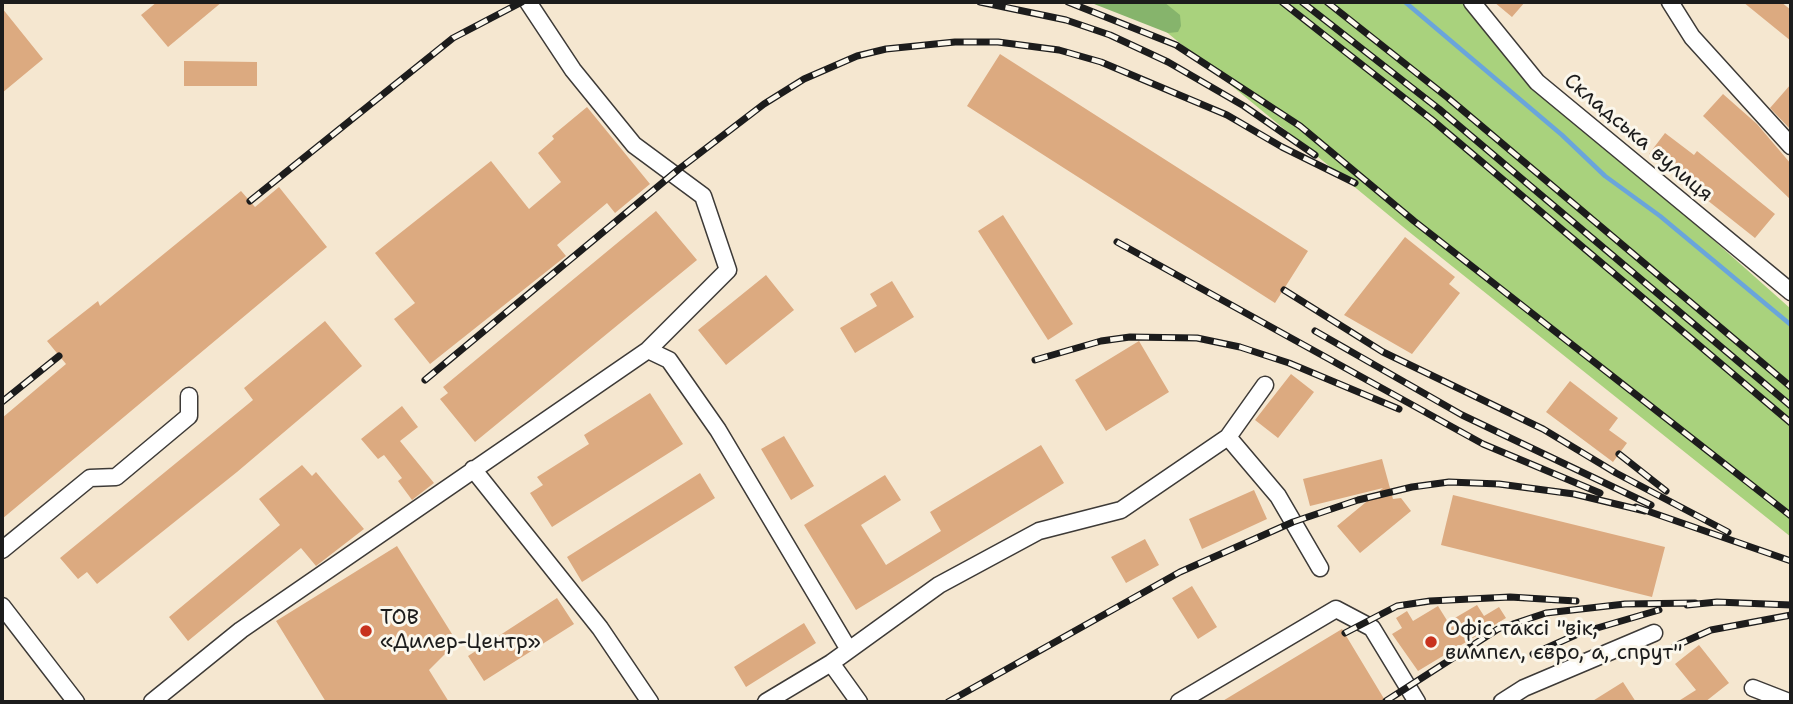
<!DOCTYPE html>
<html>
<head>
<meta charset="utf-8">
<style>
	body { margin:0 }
	#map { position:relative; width:1793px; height:704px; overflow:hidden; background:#f5e7d0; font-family:"Shantell Sans",sans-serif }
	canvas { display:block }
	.frame { position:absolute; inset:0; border:4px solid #1c1c1c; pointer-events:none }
</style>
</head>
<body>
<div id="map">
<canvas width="1793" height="704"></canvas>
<div class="frame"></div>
</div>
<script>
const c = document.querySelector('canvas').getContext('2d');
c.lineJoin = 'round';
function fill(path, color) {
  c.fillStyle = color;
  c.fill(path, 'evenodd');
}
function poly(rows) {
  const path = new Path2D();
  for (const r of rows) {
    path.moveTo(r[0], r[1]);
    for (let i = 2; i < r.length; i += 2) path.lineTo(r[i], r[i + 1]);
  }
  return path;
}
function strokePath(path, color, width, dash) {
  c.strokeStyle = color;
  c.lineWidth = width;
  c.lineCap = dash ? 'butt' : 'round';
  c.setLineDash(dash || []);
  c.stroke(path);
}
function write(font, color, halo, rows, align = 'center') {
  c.font = font + ' "Shantell Sans",sans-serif';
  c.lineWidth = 6;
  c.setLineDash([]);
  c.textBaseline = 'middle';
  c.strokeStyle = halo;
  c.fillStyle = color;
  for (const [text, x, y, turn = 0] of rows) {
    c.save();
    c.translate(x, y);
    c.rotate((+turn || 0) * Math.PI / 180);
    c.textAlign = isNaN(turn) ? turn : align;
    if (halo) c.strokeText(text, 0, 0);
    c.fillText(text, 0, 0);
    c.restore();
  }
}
fill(poly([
	[1130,2,1470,2,1537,83,1791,309,1791,537,1408,231]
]), '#a9d27d');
fill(poly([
	[1089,2,1164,2,1180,15,1181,26,1178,32,1168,33]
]), '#86b46c');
strokePath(poly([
	[1405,2,1562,135,1605,176,1660,216,1791,325]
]), '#6aa5db', 4.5);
fill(poly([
	[157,2,222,2,168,47,141,15],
	[1494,2,1525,2,1512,17],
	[1743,2,1781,2,1791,10,1791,41],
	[2,8,43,59,2,93],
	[1000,54,1308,251,1275,303,967,106],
	[184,61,257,62,257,86,184,86],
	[1791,84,1791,130,1770,108],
	[1723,94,1757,124,1791,164,1791,200,1703,116],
	[587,107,650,184,615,213,607,203,557,245,566,256,430,364,394,319,415,303,375,253,491,161,529,209,561,182,538,153,554,139,552,136],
	[1665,133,1694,155,1697,151,1775,214,1755,238,1649,154],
	[279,187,327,247,2,519,2,418,66,364,47,341,98,301,100,306,241,191,255,207],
	[656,211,697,260,475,442,440,399,448,393,443,387],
	[1003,215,1073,324,1048,340,978,231],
	[1405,237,1455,277,1449,284,1460,293,1412,354,1344,315],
	[766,275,794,310,726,365,698,330],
	[892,281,914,317,855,353,840,328,877,306,870,294],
	[325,321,362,366,237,472,97,584,87,572,78,579,60,558,253,400,244,388],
	[1139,341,1169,392,1106,431,1075,380],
	[1291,374,1314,392,1278,438,1255,420],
	[1570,381,1618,418,1609,430,1627,443,1613,462,1546,412],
	[650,393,683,444,552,527,530,493,543,485,537,477,589,444,584,435],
	[402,406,418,427,400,441,434,483,412,500,398,481,402,478,384,455,378,459,361,439],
	[784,436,814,486,791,500,761,449],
	[1041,445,1064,483,856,610,804,525,885,475,901,500,861,525,886,565,941,531,930,512],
	[1382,459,1393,499,1401,498,1411,511,1360,553,1337,526,1383,488,1310,506,1303,479],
	[302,465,312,476,316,472,364,529,316,566,301,548,188,641,169,617,280,525,259,499],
	[700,473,715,498,582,582,567,557],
	[1254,490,1267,519,1202,549,1189,519],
	[1453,495,1665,547,1652,597,1441,545],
	[1145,539,1159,565,1126,583,1111,557],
	[397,546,457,642,429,670,449,702,326,702,276,621],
	[1192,586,1217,627,1198,639,1172,598],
	[557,598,574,624,484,681,468,656],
	[1477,605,1484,616,1499,607,1506,618,1418,671,1392,634,1402,628,1396,618,1407,611,1413,621,1438,606,1448,622],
	[804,623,816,643,746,687,734,667],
	[1342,629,1386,702,1221,702],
	[1699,645,1729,683,1705,702,1677,702,1696,690,1675,664],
	[1623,682,1636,702,1591,702]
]), '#dcaa80');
const minor = poly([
	[528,2,573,70,634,145,703,196,728,270,648,350],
	[1472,2,1537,82,1791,292],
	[1670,2,1692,37,1791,146],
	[1228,437,1278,496,1320,568],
	[473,469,600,628,650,702],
	[2,550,90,478,116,477,189,416,189,396],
	[2,606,76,702],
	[831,663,859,702],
	[1753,688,1789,702],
	[152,702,241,630,648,350,669,360,718,430,849,650],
	[766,702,831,663,939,585,1039,531,1121,510,1228,437,1265,385],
	[1179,702,1336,609,1372,628,1417,702],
	[1502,702,1524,688,1654,633]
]);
strokePath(minor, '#3d3a37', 19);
strokePath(minor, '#fff', 16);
const rail = poly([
	[980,2,1066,20,1110,35,1168,62,1244,106,1315,155],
	[1068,2,1176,45,1300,126,1414,221,1791,516],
	[1282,2,1431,119,1791,423],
	[1302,2,1439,109,1791,406],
	[1327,2,1447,97,1791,387],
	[250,201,453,38,522,2],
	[1117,242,1483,444,1600,493],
	[1284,290,1383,352,1543,429,1616,473,1728,532],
	[1315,331,1462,415,1651,505],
	[1035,360,1101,341,1130,337,1197,338,1240,347,1289,363,1399,409],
	[425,380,679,169,764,104,804,79,857,56,886,49,955,42,998,42,1059,50,1101,62,1227,115,1282,147,1355,183],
	[2,402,59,356],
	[1619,454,1666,491],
	[1636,507,1791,561],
	[1687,605,1717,602,1791,605],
	[1345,633,1397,606,1430,601,1510,597,1576,601],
	[1675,646,1711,630,1791,615],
	[1533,654,1580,633,1659,610],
	[1386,701,1498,629,1546,613,1625,604,1695,603],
	[948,702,1180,572,1293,522,1358,500,1412,487,1449,482,1499,484,1574,494,1645,511]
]);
strokePath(rail, '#1c1c1c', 7);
strokePath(rail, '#fbf7ec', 4.5, [13]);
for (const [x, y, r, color] of [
	[366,631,7,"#c8321e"],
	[1431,642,7,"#c8321e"]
]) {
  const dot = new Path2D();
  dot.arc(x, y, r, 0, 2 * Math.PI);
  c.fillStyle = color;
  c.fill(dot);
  strokePath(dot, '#fbf7ec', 2.5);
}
write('21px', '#1c1c1c', '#fbf7ec', [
	["Складська вулиця",1638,138,40]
]);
write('21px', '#1c1c1c', '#fbf7ec', [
	["ТОВ",380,619],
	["«Дилер-Центр»",380,643],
	["Офіс таксі \"вік,",1445,630],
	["вимпєл, євро, а, спрут\"",1445,654]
], 'left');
</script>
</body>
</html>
